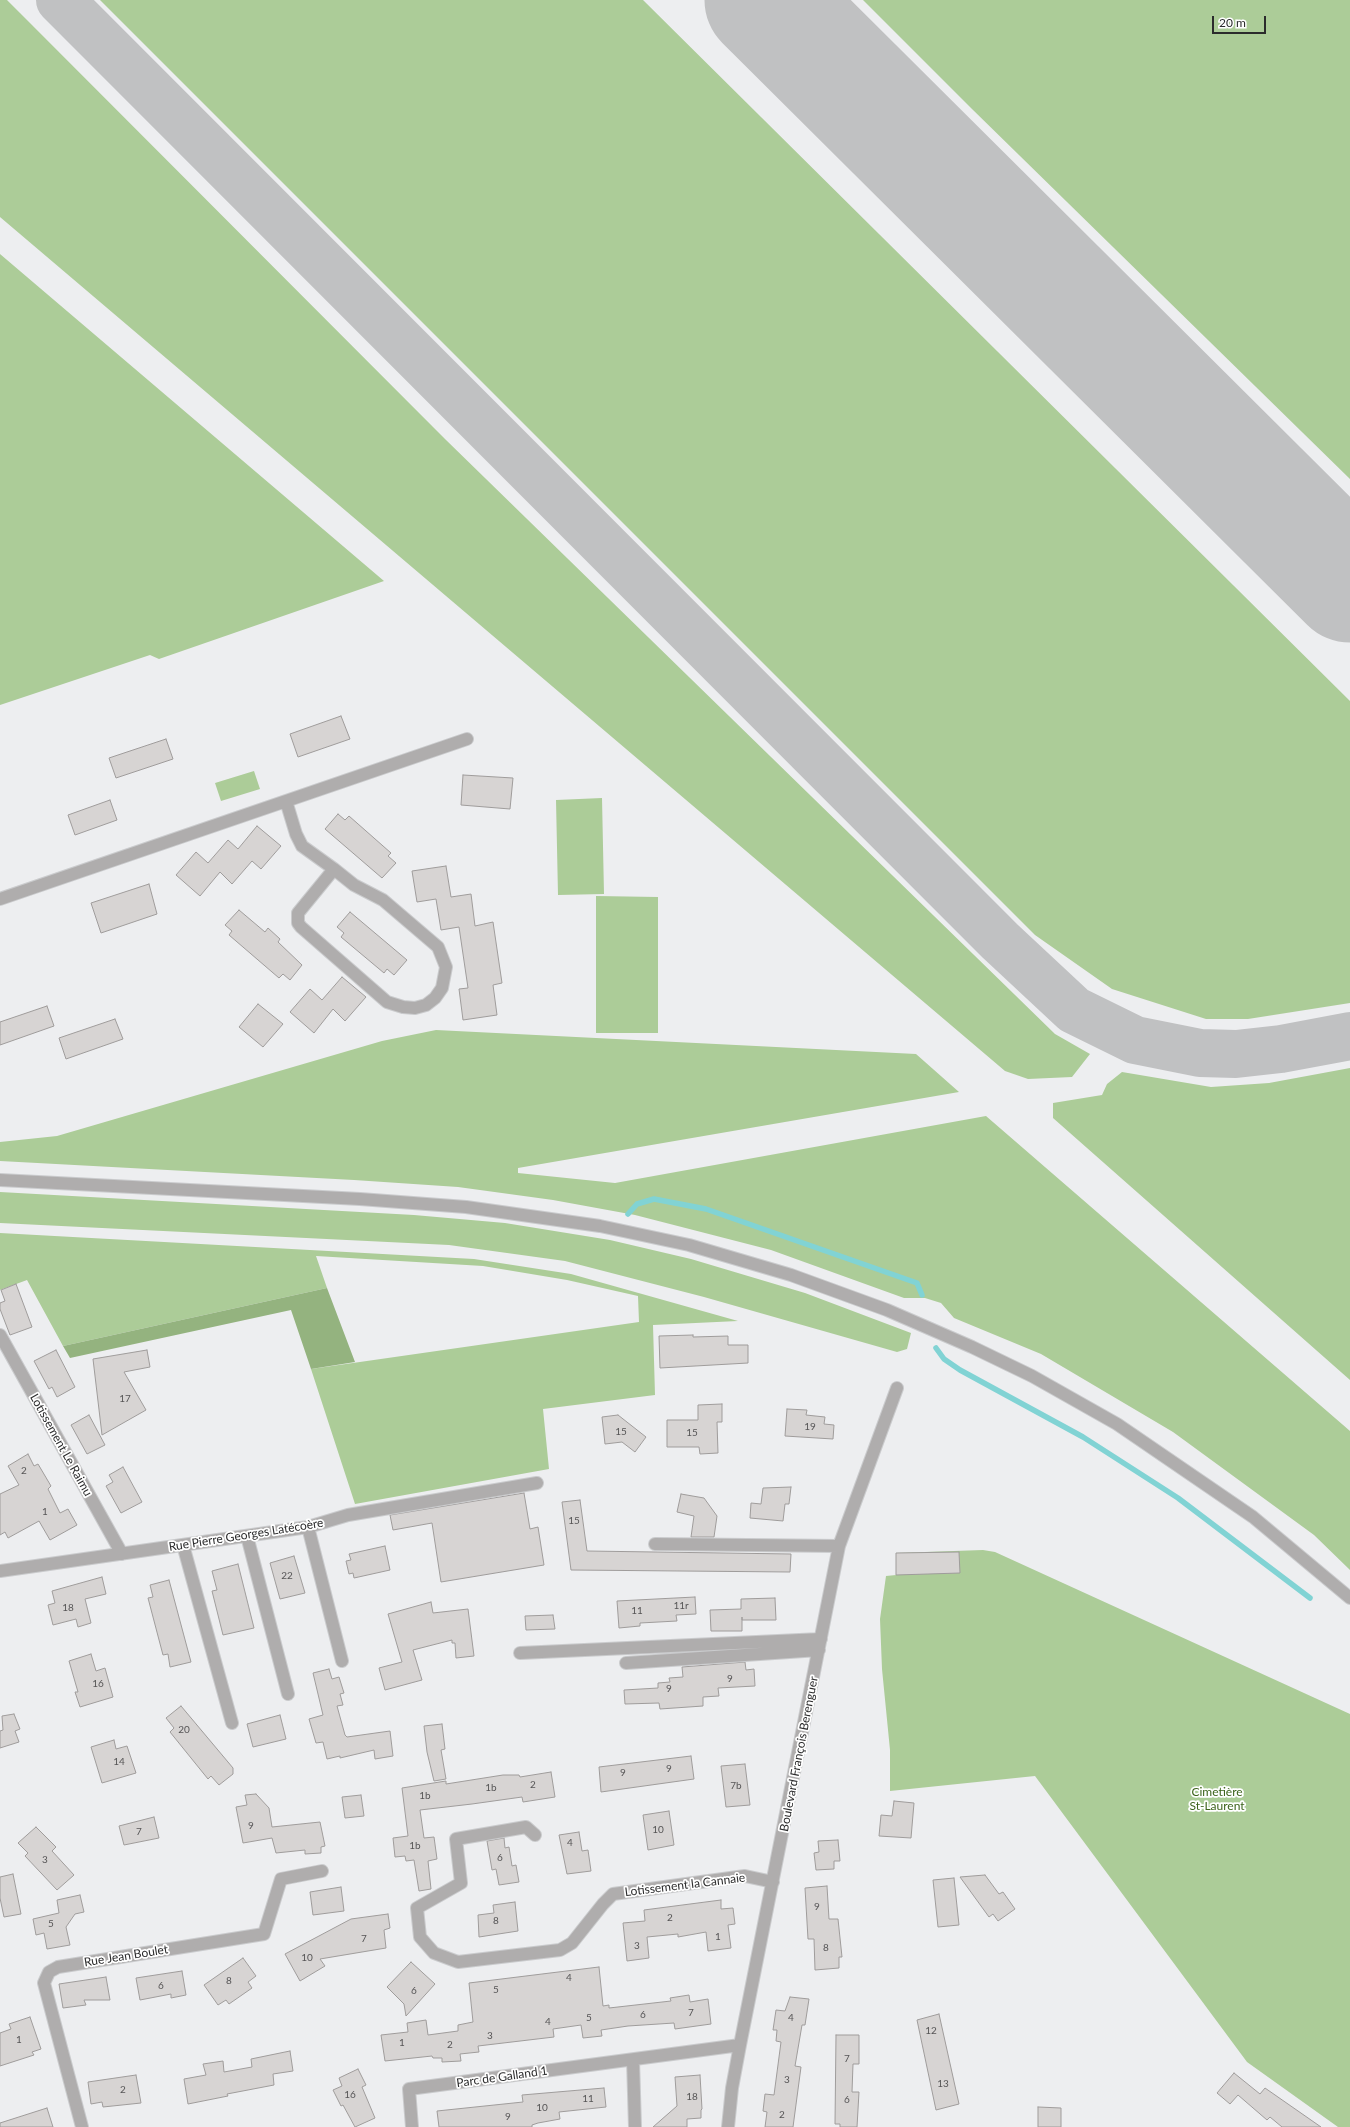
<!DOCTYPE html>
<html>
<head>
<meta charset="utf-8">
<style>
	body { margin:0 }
	#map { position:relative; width:1350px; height:2127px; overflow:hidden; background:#edeef0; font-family:Lato,sans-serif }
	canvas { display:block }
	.scale { position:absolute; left:1212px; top:16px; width:54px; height:18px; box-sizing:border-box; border:2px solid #2b2b2c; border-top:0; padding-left:5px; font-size:12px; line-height:14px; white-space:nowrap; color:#2b2b2c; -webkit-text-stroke:3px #fff; paint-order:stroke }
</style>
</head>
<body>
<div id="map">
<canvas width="1350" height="2127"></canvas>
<div class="scale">20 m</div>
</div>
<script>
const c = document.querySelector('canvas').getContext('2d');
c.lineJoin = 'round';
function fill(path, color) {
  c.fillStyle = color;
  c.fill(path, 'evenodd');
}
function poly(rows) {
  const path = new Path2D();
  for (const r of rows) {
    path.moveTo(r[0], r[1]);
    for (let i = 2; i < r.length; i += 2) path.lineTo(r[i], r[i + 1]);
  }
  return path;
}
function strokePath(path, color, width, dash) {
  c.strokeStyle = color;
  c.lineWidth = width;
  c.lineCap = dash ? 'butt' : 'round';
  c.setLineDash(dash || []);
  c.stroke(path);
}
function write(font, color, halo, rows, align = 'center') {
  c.font = font + ' Lato,sans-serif';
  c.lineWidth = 3.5;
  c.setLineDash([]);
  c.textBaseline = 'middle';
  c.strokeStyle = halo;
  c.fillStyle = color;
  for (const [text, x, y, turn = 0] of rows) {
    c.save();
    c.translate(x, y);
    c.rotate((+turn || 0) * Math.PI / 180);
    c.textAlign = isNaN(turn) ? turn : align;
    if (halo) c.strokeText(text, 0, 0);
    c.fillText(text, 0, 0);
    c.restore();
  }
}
fill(poly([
	[0,0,7,0,20,13,445,439,1055,1034,1090,1054,1072,1077,1028,1079,1005,1071,0,217],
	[100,0,643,0,1350,701,1350,1003,1248,1019,1206,1019,1112,989,1035,935],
	[863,0,1350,0,1350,479,972,109],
	[0,254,384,581,159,659,150,655,0,705],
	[254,771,260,789,221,801,215,783],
	[602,798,604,894,558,895,556,800],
	[596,896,658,897,658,1033,596,1033],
	[436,1030,916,1054,959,1092,518,1168,518,1173,615,1183,986,1116,1350,1431,1350,1570,1314,1535,1173,1432,1041,1354,954,1318,941,1303,925,1298,904,1298,771,1250,635,1215,553,1200,458,1187,354,1180,0,1161,0,1142,57,1136,382,1041],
	[1350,1068,1350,1380,1053,1118,1053,1103,1102,1095,1107,1084,1122,1072,1211,1087,1269,1083],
	[0,1192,414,1215,505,1223,610,1240,691,1259,805,1293,911,1333,907,1349,897,1352,704,1297,565,1261,449,1245,0,1223],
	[0,1233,474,1259,571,1274,738,1321,653,1325,655,1395,543,1409,549,1469,355,1504,311,1369,639,1322,638,1296,567,1280,483,1266,316,1256,327,1288,63,1346,27,1280,0,1290],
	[983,1550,995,1552,1350,1714,1350,2127,1338,2127,1247,2062,1035,1776,890,1791,890,1750,882,1669,880,1619,886,1576,896,1575,896,1553]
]), '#accc98');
fill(poly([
	[327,1288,355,1362,311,1369,291,1310,70,1358,63,1346]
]), '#94b37f');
strokePath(poly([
	[628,1214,637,1204,654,1199,706,1209,917,1283,922,1295],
	[936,1348,944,1359,960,1370,1083,1437,1178,1498,1310,1598]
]), '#81d3d4', 5.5);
strokePath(poly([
	[60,0,1000,941,1074,1010,1135,1040,1200,1053,1236,1054,1281,1049,1350,1036]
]), '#c0c1c2', 48);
strokePath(poly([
	[765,0,1350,582]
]), '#c0c1c2', 121);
const building = poly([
	[341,716,350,739,298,757,290,734,341,716],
	[166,739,173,759,116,778,109,758,166,739],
	[463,775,513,778,510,809,461,805,463,775],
	[110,800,117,820,75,835,68,815,110,800],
	[338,814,345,820,349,816,391,853,388,856,396,863,382,878,325,829,338,814],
	[257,826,281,846,261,869,252,861,232,884,220,872,200,896,176,875,196,852,208,863,228,840,238,849,257,826],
	[446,866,451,897,471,894,475,926,493,922,502,983,493,985,497,1015,463,1020,459,989,468,988,459,927,441,930,436,899,417,902,412,871,446,866],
	[149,884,157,914,101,933,91,903,149,884],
	[239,910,265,932,268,928,280,939,278,942,302,965,290,980,283,974,279,978,229,935,232,931,225,925,239,910],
	[350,912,407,960,394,975,387,969,384,973,341,937,344,933,337,927,350,912],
	[342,977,366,997,345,1021,333,1009,314,1033,290,1012,310,989,322,1000,342,977],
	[258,1004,283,1024,263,1047,239,1027,258,1004],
	[47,1006,54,1026,0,1045,0,1022,47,1006],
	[115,1019,123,1039,66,1059,59,1038,115,1019],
	[16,1284,32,1327,10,1335,0,1309,0,1303,5,1301,1,1290,16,1284],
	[693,1335,693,1337,728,1336,728,1345,748,1345,748,1363,660,1368,659,1336,693,1335],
	[56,1350,75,1387,57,1397,52,1387,49,1389,34,1361,56,1350],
	[147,1350,150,1367,124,1372,146,1410,102,1435,93,1359,147,1350],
	[722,1404,722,1422,717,1422,718,1453,700,1454,699,1447,667,1447,667,1420,698,1420,698,1405,722,1404],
	[787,1409,807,1410,806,1415,825,1417,824,1424,834,1425,833,1439,785,1436,787,1409],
	[89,1415,105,1445,87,1454,71,1425,89,1415],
	[618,1415,646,1437,635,1452,622,1442,605,1444,602,1417,618,1415],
	[28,1454,34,1466,38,1464,51,1486,48,1489,60,1513,68,1509,77,1525,50,1540,39,1521,8,1538,5,1532,0,1535,0,1494,19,1485,8,1466,28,1454],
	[123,1467,142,1502,121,1513,106,1486,113,1482,109,1475,123,1467],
	[791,1487,789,1504,785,1504,783,1521,750,1518,751,1503,761,1504,763,1488,791,1487],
	[524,1493,530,1529,538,1527,544,1565,441,1582,432,1523,393,1530,390,1515,524,1493],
	[681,1494,704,1498,717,1516,714,1537,691,1537,694,1516,677,1512,681,1494],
	[580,1500,587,1551,791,1554,790,1572,571,1570,562,1502,580,1500],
	[385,1546,390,1570,354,1578,353,1573,349,1574,346,1561,351,1560,349,1554,385,1546],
	[959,1552,960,1573,896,1575,896,1553,959,1552],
	[294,1556,305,1593,280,1599,270,1563,294,1556],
	[238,1564,254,1628,223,1635,212,1591,217,1590,212,1571,238,1564],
	[102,1577,106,1594,85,1599,91,1623,78,1627,76,1619,53,1625,48,1605,55,1603,52,1591,102,1577],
	[169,1580,191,1662,170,1667,168,1654,163,1655,148,1598,153,1597,150,1585,169,1580],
	[695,1597,696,1614,676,1615,677,1621,640,1623,640,1626,619,1628,617,1601,695,1597],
	[775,1598,776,1620,742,1620,742,1617,742,1631,711,1631,710,1610,741,1609,741,1599,775,1598],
	[431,1602,433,1613,468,1609,474,1656,456,1658,455,1643,452,1643,452,1640,413,1650,422,1680,385,1690,379,1668,402,1662,388,1614,431,1602],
	[553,1615,555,1629,526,1630,525,1616,553,1615],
	[91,1654,96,1671,105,1668,113,1697,80,1707,75,1692,78,1692,69,1661,91,1654],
	[745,1662,746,1670,754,1669,755,1686,718,1688,719,1696,703,1697,703,1706,660,1709,659,1703,625,1704,624,1690,658,1688,658,1683,670,1682,669,1678,683,1677,682,1667,745,1662],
	[329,1669,332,1679,339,1677,344,1693,340,1694,343,1705,337,1706,345,1735,347,1737,390,1731,393,1756,375,1759,374,1750,340,1758,340,1756,327,1759,323,1742,316,1743,309,1719,323,1715,313,1673,329,1669],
	[181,1706,233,1768,233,1774,219,1785,211,1776,208,1779,170,1732,174,1728,166,1718,181,1706],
	[14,1714,20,1729,15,1731,19,1742,0,1748,0,1731,3,1730,2,1716,14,1714],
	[280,1715,286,1739,253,1747,247,1724,280,1715],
	[442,1724,445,1749,441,1750,446,1779,434,1781,427,1752,424,1726,442,1724],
	[114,1740,116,1749,127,1746,136,1773,102,1783,91,1747,114,1740],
	[691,1756,694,1779,601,1792,599,1767,691,1756],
	[745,1764,750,1805,726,1807,721,1766,745,1764],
	[551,1772,555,1797,523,1802,522,1797,472,1804,420,1810,424,1838,434,1837,437,1859,428,1861,431,1889,419,1891,414,1860,406,1861,405,1856,395,1857,393,1838,408,1836,402,1788,446,1781,446,1784,503,1775,519,1775,520,1777,551,1772],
	[256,1794,269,1808,272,1827,320,1822,325,1846,321,1847,321,1853,305,1854,305,1850,276,1853,272,1838,243,1843,236,1807,247,1805,245,1795,256,1794],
	[361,1795,364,1816,345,1818,342,1797,361,1795],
	[894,1801,914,1803,911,1838,879,1836,881,1815,892,1816,894,1801],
	[669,1811,674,1845,648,1850,643,1815,669,1811],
	[154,1817,159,1838,124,1845,119,1826,154,1817],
	[36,1827,56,1847,52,1851,74,1875,57,1890,25,1856,28,1853,18,1843,36,1827],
	[579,1832,582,1851,588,1850,591,1871,567,1874,559,1835,579,1832],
	[504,1838,505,1848,509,1847,512,1866,516,1865,519,1882,499,1885,496,1869,492,1870,487,1841,504,1838],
	[838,1840,840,1861,834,1861,834,1869,816,1870,814,1853,819,1852,818,1841,838,1840],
	[13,1874,21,1914,4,1917,0,1898,0,1877,13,1874],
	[985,1875,999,1894,1003,1892,1015,1909,998,1921,993,1914,989,1917,960,1877,985,1875],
	[954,1878,959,1925,938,1927,933,1880,954,1878],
	[827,1886,829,1919,838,1919,842,1957,839,1957,839,1968,815,1970,814,1939,808,1939,805,1888,827,1886],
	[341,1887,344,1911,313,1915,310,1892,341,1887],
	[80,1895,84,1912,75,1914,66,1927,70,1945,47,1949,44,1933,36,1935,33,1919,59,1913,57,1900,80,1895],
	[721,1900,721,1909,733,1908,735,1924,728,1925,731,1948,708,1951,706,1932,678,1937,678,1934,647,1937,649,1958,627,1961,623,1923,645,1921,644,1910,721,1900],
	[515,1902,518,1931,479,1937,478,1915,494,1913,493,1905,515,1902],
	[388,1914,390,1928,384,1930,386,1948,320,1959,325,1966,300,1981,285,1954,351,1919,388,1914],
	[243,1958,256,1976,248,1982,252,1988,229,2004,226,2000,218,2005,204,1985,243,1958],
	[411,1962,435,1984,406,2016,404,2004,387,1987,411,1962],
	[599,1967,603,2006,609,2005,609,2008,671,2001,670,1998,689,1995,690,2002,708,1999,711,2024,675,2029,674,2023,628,2026,601,2030,602,2036,583,2038,581,2025,553,2029,554,2037,478,2046,479,2052,460,2054,461,2061,442,2062,442,2058,433,2058,432,2056,385,2061,381,2035,408,2032,407,2023,426,2020,428,2035,458,2031,458,2025,473,2022,469,1983,599,1967],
	[182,1971,186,1995,171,1998,171,1994,140,2000,136,1978,182,1971],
	[106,1977,110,2000,84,2000,86,2005,63,2008,59,1984,106,1977],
	[790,1997,809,1999,805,2025,802,2025,795,2066,801,2067,793,2127,765,2127,767,2112,763,2111,765,2094,774,2095,781,2042,776,2041,777,2030,773,2030,776,2010,785,2011,790,1997],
	[939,2014,959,2104,936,2110,917,2020,939,2014],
	[30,2017,41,2049,32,2052,34,2055,0,2066,0,2033,11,2029,9,2024,30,2017],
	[836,2035,859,2035,859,2064,853,2064,852,2092,859,2092,857,2127,840,2127,840,2124,835,2124,836,2035],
	[290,2051,293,2071,273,2074,274,2085,227,2094,228,2096,188,2104,184,2079,206,2075,203,2064,223,2061,224,2072,252,2067,251,2059,290,2051],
	[358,2069,366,2085,362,2087,375,2118,355,2127,343,2105,341,2106,333,2090,342,2086,339,2078,358,2069],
	[1234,2073,1260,2094,1265,2088,1321,2127,1282,2127,1270,2117,1267,2120,1238,2095,1230,2104,1217,2093,1234,2073],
	[136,2075,141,2103,103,2107,102,2102,91,2104,88,2082,136,2075],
	[700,2075,702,2109,701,2110,701,2118,687,2119,687,2127,653,2127,677,2106,675,2077,700,2075],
	[604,2088,606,2107,559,2112,560,2119,538,2123,532,2125,532,2127,439,2127,437,2111,523,2102,522,2095,604,2088],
	[1038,2107,1061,2108,1061,2127,1038,2127,1038,2107],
	[47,2108,53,2127,0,2127,0,2123,47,2108]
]);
fill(building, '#d7d4d3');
strokePath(building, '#9f9c9b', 1);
const minor = poly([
	[286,801,296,834,302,846,334,869,354,885,383,900,438,947,446,967,442,988,435,998,426,1005,415,1008,403,1007,387,1002,301,927,298,923,298,913,334,869],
	[0,899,467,739],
	[0,1180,360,1199,466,1207,600,1226,689,1245,791,1275,887,1310,972,1347,1032,1376,1117,1424,1253,1517,1350,1598],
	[0,1335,122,1554],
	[308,1527,342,1661],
	[247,1536,288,1694],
	[655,1544,839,1546],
	[183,1545,232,1723],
	[0,1571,308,1527,348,1515,537,1483],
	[520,1653,821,1639],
	[626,1663,819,1650],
	[535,1835,526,1827,456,1839,461,1883,417,1908,420,1937,434,1953,458,1962,560,1950,572,1943,603,1904,613,1894,745,1876,773,1882],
	[633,2060,635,2127],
	[82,2127,44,1983,49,1972,58,1967,264,1934,281,1879,322,1871],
	[412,2127,409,2089,740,2045],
	[728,2127,732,2088,740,2045,839,1546,897,1388]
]);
strokePath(minor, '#cacbcd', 14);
strokePath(minor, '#afadad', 12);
write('10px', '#565556', null, [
	["17",125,1399],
	["19",810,1427],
	["15",621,1432],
	["15",692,1433],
	["2",24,1471],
	["1",45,1512],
	["15",574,1521],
	["22",287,1576],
	["11r",681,1606],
	["18",68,1608],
	["11",637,1611],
	["9",730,1679],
	["16",98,1684],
	["9",669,1689],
	["20",184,1730],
	["14",119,1762],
	["9",669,1769],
	["9",623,1773],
	["2",533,1785],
	["7b",736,1786],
	["1b",491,1788],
	["1b",425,1796],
	["9",251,1826],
	["10",658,1830],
	["7",139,1832],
	["4",570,1843],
	["1b",415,1846],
	["6",500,1858],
	["3",45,1860],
	["9",817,1907],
	["2",670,1918],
	["8",496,1921],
	["5",51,1924],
	["1",718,1937],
	["7",364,1939],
	["3",637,1946],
	["8",826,1948],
	["10",307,1958],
	["4",569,1978],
	["8",229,1981],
	["6",161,1986],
	["5",496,1990],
	["6",414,1991],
	["7",691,2013],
	["6",643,2015],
	["5",589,2018],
	["4",791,2018],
	["4",548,2022],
	["12",931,2031],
	["3",490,2036],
	["1",19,2040],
	["1",402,2043],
	["2",450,2045],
	["7",847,2059],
	["3",787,2080],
	["13",943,2084],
	["2",123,2090],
	["16",350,2095],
	["18",692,2097],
	["11",588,2099],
	["6",847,2100],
	["10",542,2108],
	["2",782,2115],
	["9",508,2117]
]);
write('12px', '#2b2b2c', '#fff', [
	["Lotissement Le Raimu",61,1445,61],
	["Rue Pierre Georges Latécoère",246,1535,-9],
	["Boulevard François Berenguer",799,1754,-79],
	["Lotissement la Cannaie",685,1885,-7],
	["Rue Jean Boulet",126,1956,-9],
	["Parc de Galland 1",502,2077,-8]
]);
write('12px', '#3c631b', '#fff', [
	["Cimetière",1217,1792],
	["St-Laurent",1217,1806]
]);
</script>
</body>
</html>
